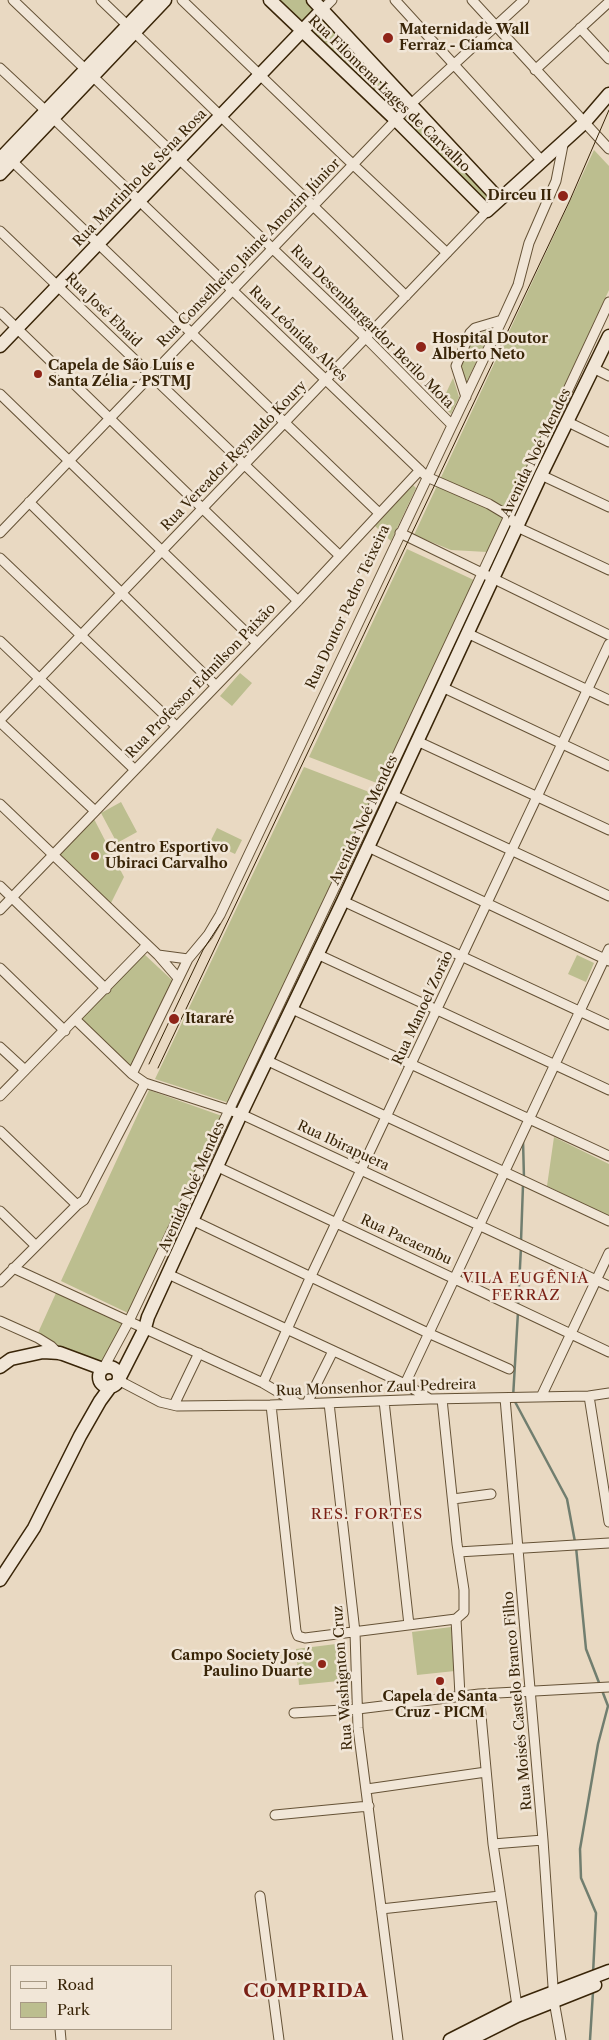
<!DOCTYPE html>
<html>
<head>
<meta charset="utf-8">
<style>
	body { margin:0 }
	#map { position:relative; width:609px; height:2040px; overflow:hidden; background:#e9d9c2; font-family:"Libre Caslon Text",serif }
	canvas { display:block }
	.legend { position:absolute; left:10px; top:1965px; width:162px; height:65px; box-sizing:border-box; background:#f1e6d7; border:1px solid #a79984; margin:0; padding:6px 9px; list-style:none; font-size:15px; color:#392508 }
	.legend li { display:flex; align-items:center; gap:10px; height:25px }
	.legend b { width:25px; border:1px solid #a79984 }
</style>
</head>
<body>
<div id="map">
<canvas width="609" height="2040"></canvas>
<ul class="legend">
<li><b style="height:6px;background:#f1e6d7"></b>Road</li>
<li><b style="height:14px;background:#bcbe8f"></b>Park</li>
</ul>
</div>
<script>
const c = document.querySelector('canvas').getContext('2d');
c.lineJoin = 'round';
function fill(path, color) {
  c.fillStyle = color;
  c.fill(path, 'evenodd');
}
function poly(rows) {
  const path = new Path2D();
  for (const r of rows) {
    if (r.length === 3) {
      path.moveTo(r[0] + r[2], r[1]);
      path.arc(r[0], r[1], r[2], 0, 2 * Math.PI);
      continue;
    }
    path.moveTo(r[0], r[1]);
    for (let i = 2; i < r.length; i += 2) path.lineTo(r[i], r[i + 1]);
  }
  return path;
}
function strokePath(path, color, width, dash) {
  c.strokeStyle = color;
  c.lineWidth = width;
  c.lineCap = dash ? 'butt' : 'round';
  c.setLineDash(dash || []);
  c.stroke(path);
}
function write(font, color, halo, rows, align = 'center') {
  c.font = font + ' "Libre Caslon Text",serif';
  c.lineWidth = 5;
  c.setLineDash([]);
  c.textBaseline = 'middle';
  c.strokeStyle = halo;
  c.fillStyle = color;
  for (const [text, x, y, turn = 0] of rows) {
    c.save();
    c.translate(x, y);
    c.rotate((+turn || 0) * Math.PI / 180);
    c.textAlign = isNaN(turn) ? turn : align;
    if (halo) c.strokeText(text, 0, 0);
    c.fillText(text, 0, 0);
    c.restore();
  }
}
fill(poly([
	[275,0,310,0,492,196,484,205],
	[594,150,609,166,609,290,487,552,451,550,414,535],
	[492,329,466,383,460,365,473,336],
	[453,378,459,397,451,414,441,404],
	[413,485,416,488,391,541,375,526],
	[407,549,476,581,382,785,309,757],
	[240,673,252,683,232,706,220,696],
	[304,767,377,795,229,1103,155,1079],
	[121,802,137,832,117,843,101,813],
	[94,819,124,877,111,903,60,854],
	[217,828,242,840,235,854,210,842],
	[144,954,173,981,132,1068,81,1019],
	[577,955,594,963,586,982,568,974],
	[149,1090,222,1116,130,1314,61,1281],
	[554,1137,609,1164,609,1217,547,1186],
	[56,1293,126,1324,106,1359,97,1364,37,1335],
	[451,1627,455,1671,417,1675,412,1632],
	[344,1643,348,1680,299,1685,296,1649]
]), '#bcbe8f');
strokePath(poly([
	[523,1140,524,1179],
	[521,1241,523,1185],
	[518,1306,521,1247],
	[518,1312,513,1398,567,1499,575,1542],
	[576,1547,586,1649,608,1706,598,1744,580,1849,581,1878,596,1913,593,1974],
	[590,2040,593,1992]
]), '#717e6f', 2.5);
const street = poly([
	[13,0,366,338,452,425],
	[101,0,127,25],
	[182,0,344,156,447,253],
	[395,0,542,161],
	[472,0,609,149],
	[322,10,332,0],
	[580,28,609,59],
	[134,32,406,296],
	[0,68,46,111],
	[535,70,609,2],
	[53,118,427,477,489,504,509,516,517,527,609,570],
	[12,161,379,513],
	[0,231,339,555],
	[0,312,298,601],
	[593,368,609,376],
	[0,394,257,643],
	[466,397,456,366,470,333,475,328,502,320],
	[568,422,609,442],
	[541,475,609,507],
	[29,502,215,685],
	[0,533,411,104,524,0],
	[400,533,609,635],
	[0,558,176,726],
	[467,633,609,700],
	[0,641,134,769],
	[442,687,609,766],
	[0,720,487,211],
	[0,722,95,811],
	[417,741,609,830],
	[393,795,609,896],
	[0,804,158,955,178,978],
	[368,847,609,961],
	[0,886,106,989],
	[343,901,609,1025],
	[0,910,298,601,420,470],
	[317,954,609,1090],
	[158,955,188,959],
	[0,968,65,1031],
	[292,1009,609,1156],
	[76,1020,132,1074,145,1083,241,1114,609,1286],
	[0,1047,25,1070],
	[268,1061,609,1221],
	[132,1074,188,959,208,935,220,915,502,320,518,285,529,243,556,181,564,140],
	[0,1096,147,945],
	[0,1131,77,1205],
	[218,1167,609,1352],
	[0,1211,36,1246],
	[194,1221,428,1333,509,1369],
	[13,1268,263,1383,297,1403],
	[168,1274,405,1384,430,1399],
	[0,1282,77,1205,84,1200,145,1083],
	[0,1321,38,1338,51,1346,60,1355],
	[103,1369,129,1321,380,792,609,302],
	[118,1380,160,1402,177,1406,271,1405,430,1399,589,1396,609,1393],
	[263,1383,311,1276,609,644],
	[405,1384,609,949],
	[589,1396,609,1522],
	[541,1397,609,1253],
	[505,1398,543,1840,554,2001,561,2040],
	[384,1401,409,1625],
	[307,1403,333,1351],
	[329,1403,355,1632,358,1728,398,2040],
	[174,1405,199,1353],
	[271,1405,296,1631,298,1636,305,1638,456,1619,464,1612,464,1590,457,1544,442,1399],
	[453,1499,491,1494],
	[458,1552,609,1543],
	[456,1619,460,1696],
	[479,1694,493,1844,517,2006],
	[294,1713,358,1709,479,1694,609,1687],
	[367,1789,486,1772],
	[275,1815,369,1806],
	[493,1844,543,1840],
	[260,1896,279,2040],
	[381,1909,500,1896],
	[60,2029,61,2040]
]);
const secondary = poly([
	[270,0,396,120,487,211,584,123,609,94],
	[313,0,499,199],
	[0,159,152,0],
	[0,174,165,0],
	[0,346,322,10],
	[109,1377,10],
	[0,1367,11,1359,43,1352,60,1353,103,1369],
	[119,1379,145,1328,148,1317,241,1114,343,901,541,475,609,336],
	[0,1580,34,1528,80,1436,100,1401,111,1386],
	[450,2040,517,2006,609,1971],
	[469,2040,517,2016,595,1985]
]);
strokePath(street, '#655236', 11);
strokePath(secondary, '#392508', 15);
strokePath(street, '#f1e6d7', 9);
strokePath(secondary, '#f1e6d7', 12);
strokePath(poly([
	[149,1064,203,950,220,924],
	[158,1068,570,200,609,110]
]), '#392508', 1);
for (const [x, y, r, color] of [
	[388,38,6,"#8f2418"],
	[563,196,6,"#8f2418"],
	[421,347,6,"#8f2418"],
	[38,374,5,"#8f2418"],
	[95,856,5,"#8f2418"],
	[174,1019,6,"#8f2418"],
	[322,1664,5,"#8f2418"],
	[440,1681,5,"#8f2418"]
]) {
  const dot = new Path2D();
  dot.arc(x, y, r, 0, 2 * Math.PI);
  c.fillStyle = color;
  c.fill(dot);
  strokePath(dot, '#f1e6d7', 2);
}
write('bold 14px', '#392508', '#f1e6d7', [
	["Maternidade Wall",399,30],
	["Ferraz - Ciamca",399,46],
	["Dirceu II",552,196,"right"],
	["Hospital Doutor",432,339],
	["Alberto Neto",432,355],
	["Capela de São Luís e",48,366],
	["Santa Zélia - PSTMJ",48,382],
	["Centro Esportivo",105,848],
	["Ubiraci Carvalho",105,864],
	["Itararé",185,1019],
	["Campo Society José",312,1656,"right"],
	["Paulino Duarte",312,1672,"right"],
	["Capela de Santa",440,1697,"center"],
	["Cruz - PICM",440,1713,"center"]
], 'left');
write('14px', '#392508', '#f1e6d7', [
	["Rua Filomena Lages de Carvalho",389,94,44],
	["Rua Martinho de Sena Rosa",140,178,-46],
	["Rua Conselheiro Jaime Amorim Júnior",249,253,-46],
	["Rua José Ebaid",103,310,44],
	["Rua Desembargardor Berilo Mota",372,327,45],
	["Rua Leônidas Alves",298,334,44],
	["Avenida Noé Mendes",536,453,-64],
	["Rua Vereador Reynaldo Koury",234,456,-46],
	["Rua Doutor Pedro Teixeira",348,607,-65],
	["Rua Professor Edmilson Paixão",201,681,-46],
	["Avenida Noé Mendes",364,820,-65],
	["Rua Manoel Zorão",423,1008,-65],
	["Rua Ibirapuera",343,1146,25],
	["Avenida Noé Mendes",192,1187,-66],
	["Rua Pacaembu",406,1240,25],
	["Rua Monsenhor Zaul Pedreira",376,1388,-2],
	["Rua Washignton Cruz",343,1678,-94],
	["Rua Moisés Castelo Branco Filho",518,1701,-95]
]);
c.letterSpacing = '1px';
write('15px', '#7a1f14', '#f1e6d7', [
	["VILA EUGÊNIA",526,1279],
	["FERRAZ",526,1296],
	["RES. FORTES",367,1515]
]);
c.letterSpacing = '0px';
c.letterSpacing = '1px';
write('bold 19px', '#7a1f14', '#f1e6d7', [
	["COMPRIDA",306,1992]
]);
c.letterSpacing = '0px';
</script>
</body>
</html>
